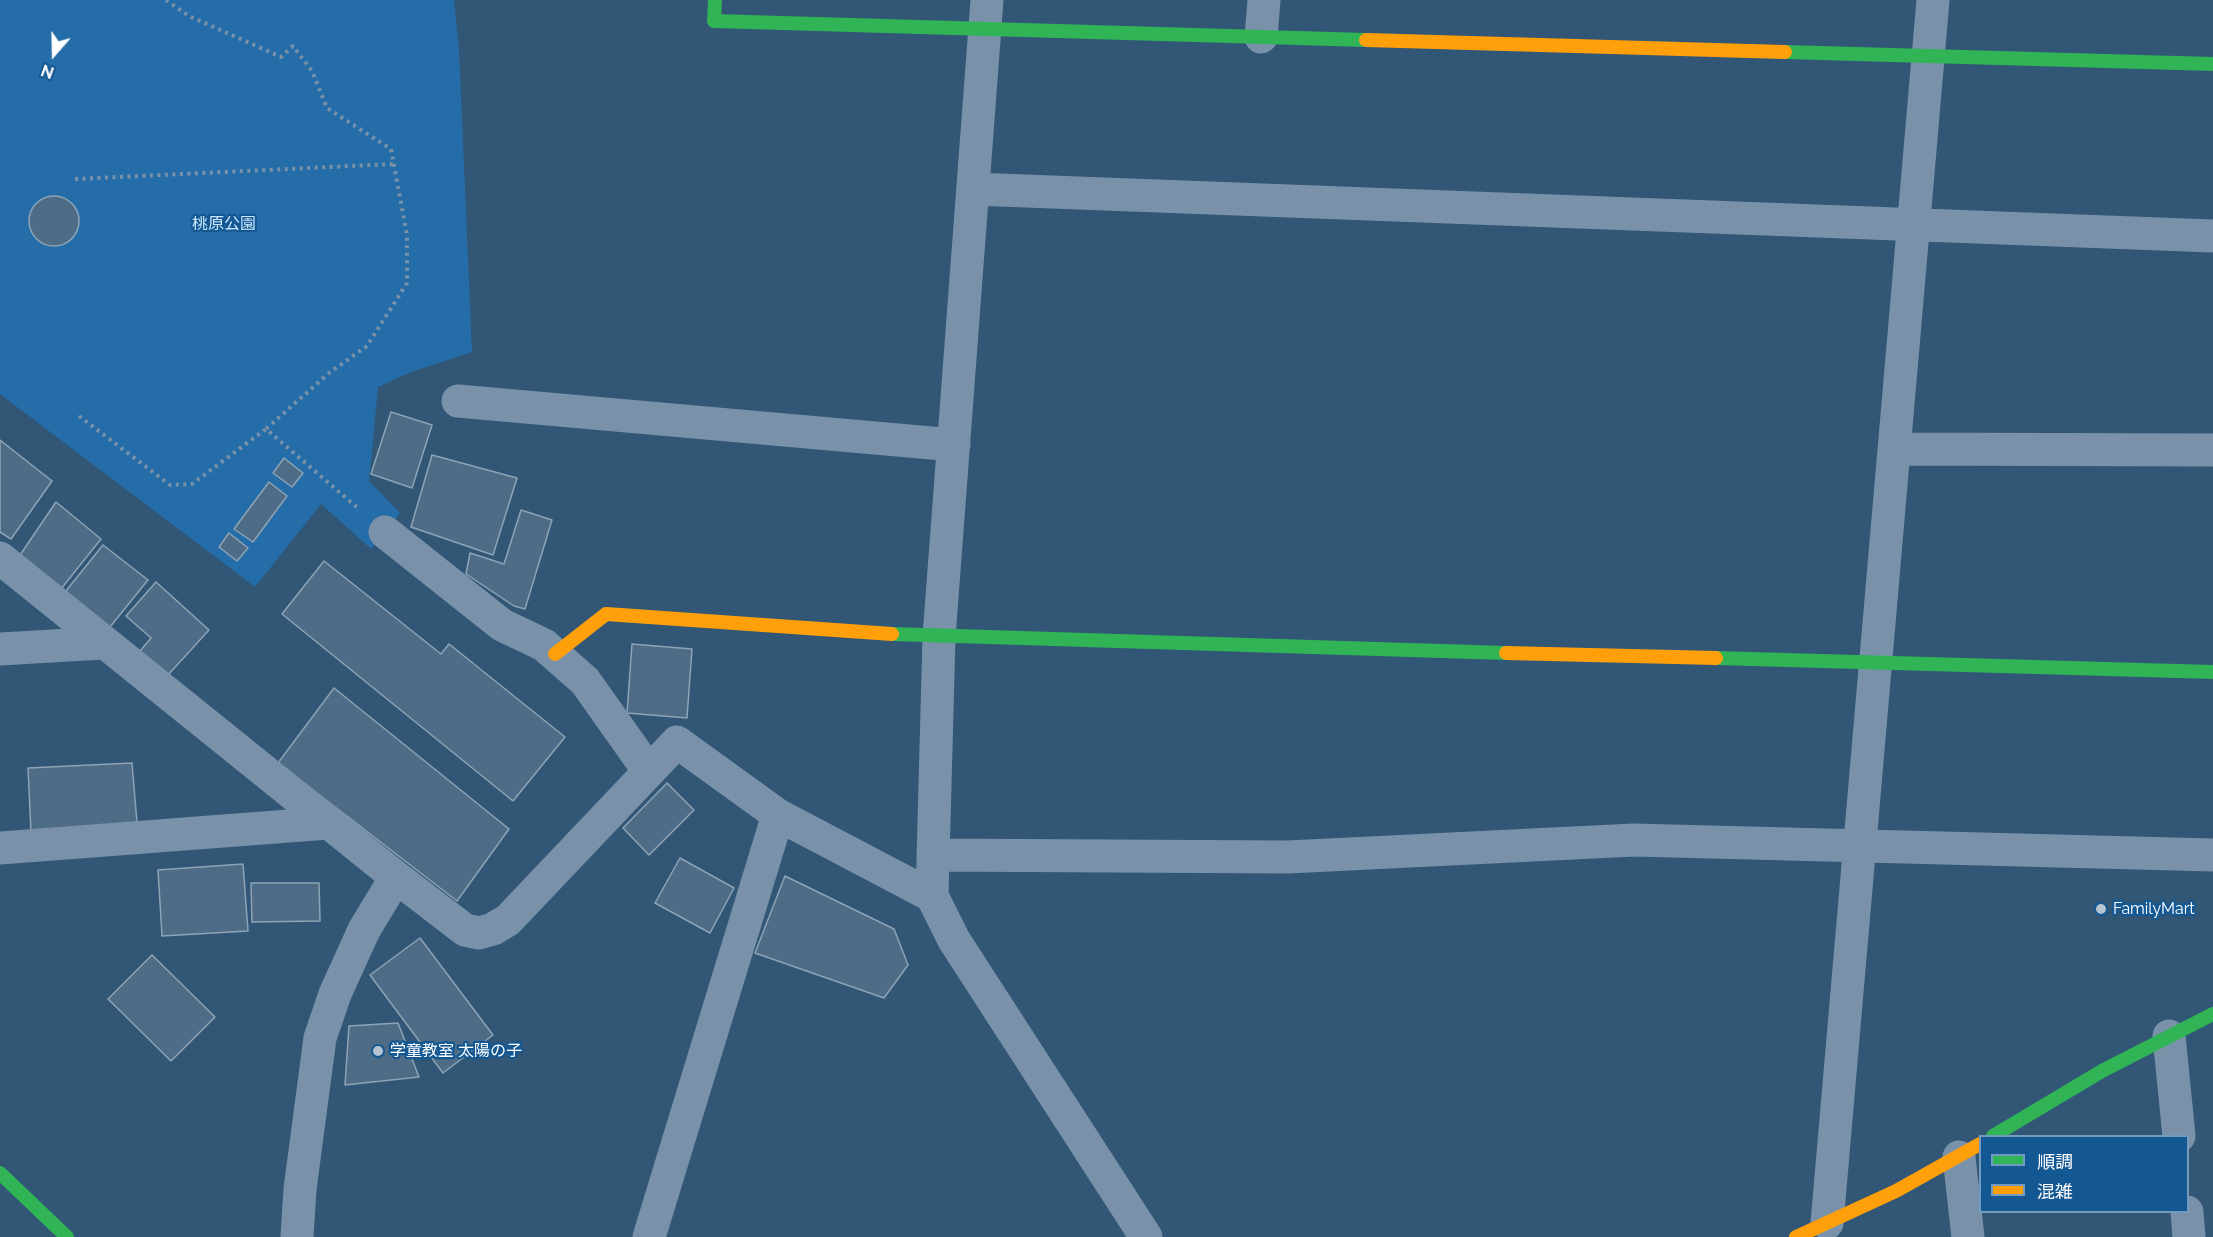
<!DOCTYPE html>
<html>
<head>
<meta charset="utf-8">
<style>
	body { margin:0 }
	#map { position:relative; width:2213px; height:1237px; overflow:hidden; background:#315676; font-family:Raleway,"Noto Sans JP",sans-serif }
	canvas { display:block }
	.legend { position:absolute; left:1979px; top:1135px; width:210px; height:78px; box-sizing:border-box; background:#145893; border:2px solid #729bbe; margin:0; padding:8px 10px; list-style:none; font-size:18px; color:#fff }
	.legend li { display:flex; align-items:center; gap:12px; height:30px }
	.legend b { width:30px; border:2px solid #729bbe }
	.north { position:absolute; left:24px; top:24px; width:60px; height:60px; -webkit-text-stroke:4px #145893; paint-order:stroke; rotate:200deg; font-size:16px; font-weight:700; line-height:24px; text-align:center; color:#fff }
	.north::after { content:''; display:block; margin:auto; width:21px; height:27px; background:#fff; clip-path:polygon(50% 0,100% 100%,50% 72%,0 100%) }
</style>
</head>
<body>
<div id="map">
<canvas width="2213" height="1237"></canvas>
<ul class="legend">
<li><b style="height:8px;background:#30b455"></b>順調</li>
<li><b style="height:8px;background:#ff9f0a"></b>混雑</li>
</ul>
<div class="north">N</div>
</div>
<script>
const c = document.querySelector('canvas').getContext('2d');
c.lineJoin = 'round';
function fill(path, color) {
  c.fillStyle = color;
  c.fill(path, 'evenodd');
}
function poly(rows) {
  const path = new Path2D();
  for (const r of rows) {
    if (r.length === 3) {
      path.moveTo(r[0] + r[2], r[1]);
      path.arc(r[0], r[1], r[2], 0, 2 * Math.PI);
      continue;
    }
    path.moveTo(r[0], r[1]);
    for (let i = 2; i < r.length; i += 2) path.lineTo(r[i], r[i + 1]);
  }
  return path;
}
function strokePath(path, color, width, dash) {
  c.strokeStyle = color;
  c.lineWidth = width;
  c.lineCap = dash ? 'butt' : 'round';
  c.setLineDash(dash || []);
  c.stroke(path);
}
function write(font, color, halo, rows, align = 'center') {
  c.font = font + ' Raleway,"Noto Sans JP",sans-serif';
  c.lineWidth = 4.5;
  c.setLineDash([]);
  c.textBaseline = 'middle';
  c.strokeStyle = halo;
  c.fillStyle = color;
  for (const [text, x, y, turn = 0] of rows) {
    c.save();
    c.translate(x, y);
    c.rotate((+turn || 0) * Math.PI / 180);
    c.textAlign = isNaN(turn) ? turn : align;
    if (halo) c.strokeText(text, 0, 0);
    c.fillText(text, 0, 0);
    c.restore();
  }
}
fill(poly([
	[0,0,454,0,459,50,472,352,411,372,378,387,369,481,400,513,371,549,321,504,255,587,0,394]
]), '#256da8');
const building = poly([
	[54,221,25],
	[391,412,432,425,412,488,371,474,391,412],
	[0,440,52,481,11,539,0,532,0,440],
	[432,455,517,478,493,555,411,527,432,455],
	[284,458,303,473,292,487,273,473,284,458],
	[269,482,287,496,253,542,234,529,269,482],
	[56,502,101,539,57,594,18,558,56,502],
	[521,510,552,520,525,609,514,606,466,574,470,553,504,564,521,510],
	[229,533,248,548,237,561,219,547,229,533],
	[103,545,148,580,110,627,65,592,103,545],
	[324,561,441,654,449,644,565,737,513,801,282,614,324,561],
	[156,582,209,630,168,675,140,651,151,638,126,616,156,582],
	[632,644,692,649,687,718,627,713,632,644],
	[334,688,509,829,457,901,278,763,334,688],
	[132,763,137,823,31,832,28,768,132,763],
	[667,783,694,810,649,855,623,828,667,783],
	[680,858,734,888,710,933,655,903,680,858],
	[243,864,248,931,162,936,158,870,243,864],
	[785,876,894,929,908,965,884,998,755,953,785,876],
	[251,883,319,883,320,921,252,922,251,883],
	[420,938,493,1035,443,1073,370,975,420,938],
	[152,955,215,1017,171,1061,108,999,152,955],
	[398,1023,419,1077,345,1085,349,1026,398,1023]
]);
fill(building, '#4e6c85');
strokePath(building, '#8ea4b6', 1.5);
strokePath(poly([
	[166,0,189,16,281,57,293,46,312,71,327,108,391,149,407,235,407,283,367,346,329,373,266,429,360,510],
	[75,179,394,164],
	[79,416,170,485,192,484,266,429]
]), '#7992a9', 4, [3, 4.5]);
strokePath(poly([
	[987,0,939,637,932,896,954,940,1146,1237],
	[1261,37,1264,0],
	[973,189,2213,236],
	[458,401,954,445],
	[1894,449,2213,450],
	[385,532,502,625,544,645,585,681,648,770],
	[0,558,396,877,465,930,479,933,493,929,508,920,677,742,778,815,932,896],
	[0,649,103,643],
	[0,848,328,823],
	[933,855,1288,857,1634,840,2213,855],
	[2169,1036,2179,1136],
	[1959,1157,1968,1237],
	[2187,1212,2189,1237],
	[1827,1223,1933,0],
	[297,1237,300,1189,320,1038,335,994,364,930,396,877],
	[649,1237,778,815]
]), '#7992a9', 33);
strokePath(poly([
	[715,0,714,21,1366,40],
	[1785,52,2213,64],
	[892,634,1506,653],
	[1716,658,2213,672],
	[1993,1136,2102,1071,2213,1014],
	[0,1173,67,1237]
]), '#30b455', 14);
strokePath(poly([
	[1366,40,1785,52],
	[1506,653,1716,658],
	[555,654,606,614,892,634],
	[1796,1237,1896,1191,1980,1144]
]), '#ff9f0a', 14);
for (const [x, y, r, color] of [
	[2101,909,6,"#b7c4cf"],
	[378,1051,6,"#b7c4cf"]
]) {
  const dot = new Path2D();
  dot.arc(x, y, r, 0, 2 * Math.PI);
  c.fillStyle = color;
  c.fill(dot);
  strokePath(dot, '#145893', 2);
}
write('16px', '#c9e6fc', '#145893', [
	["桃原公園",224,224]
]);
write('16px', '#fff', '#145893', [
	["FamilyMart",2113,909],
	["学童教室 太陽の子",390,1051]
], 'left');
</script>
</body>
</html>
